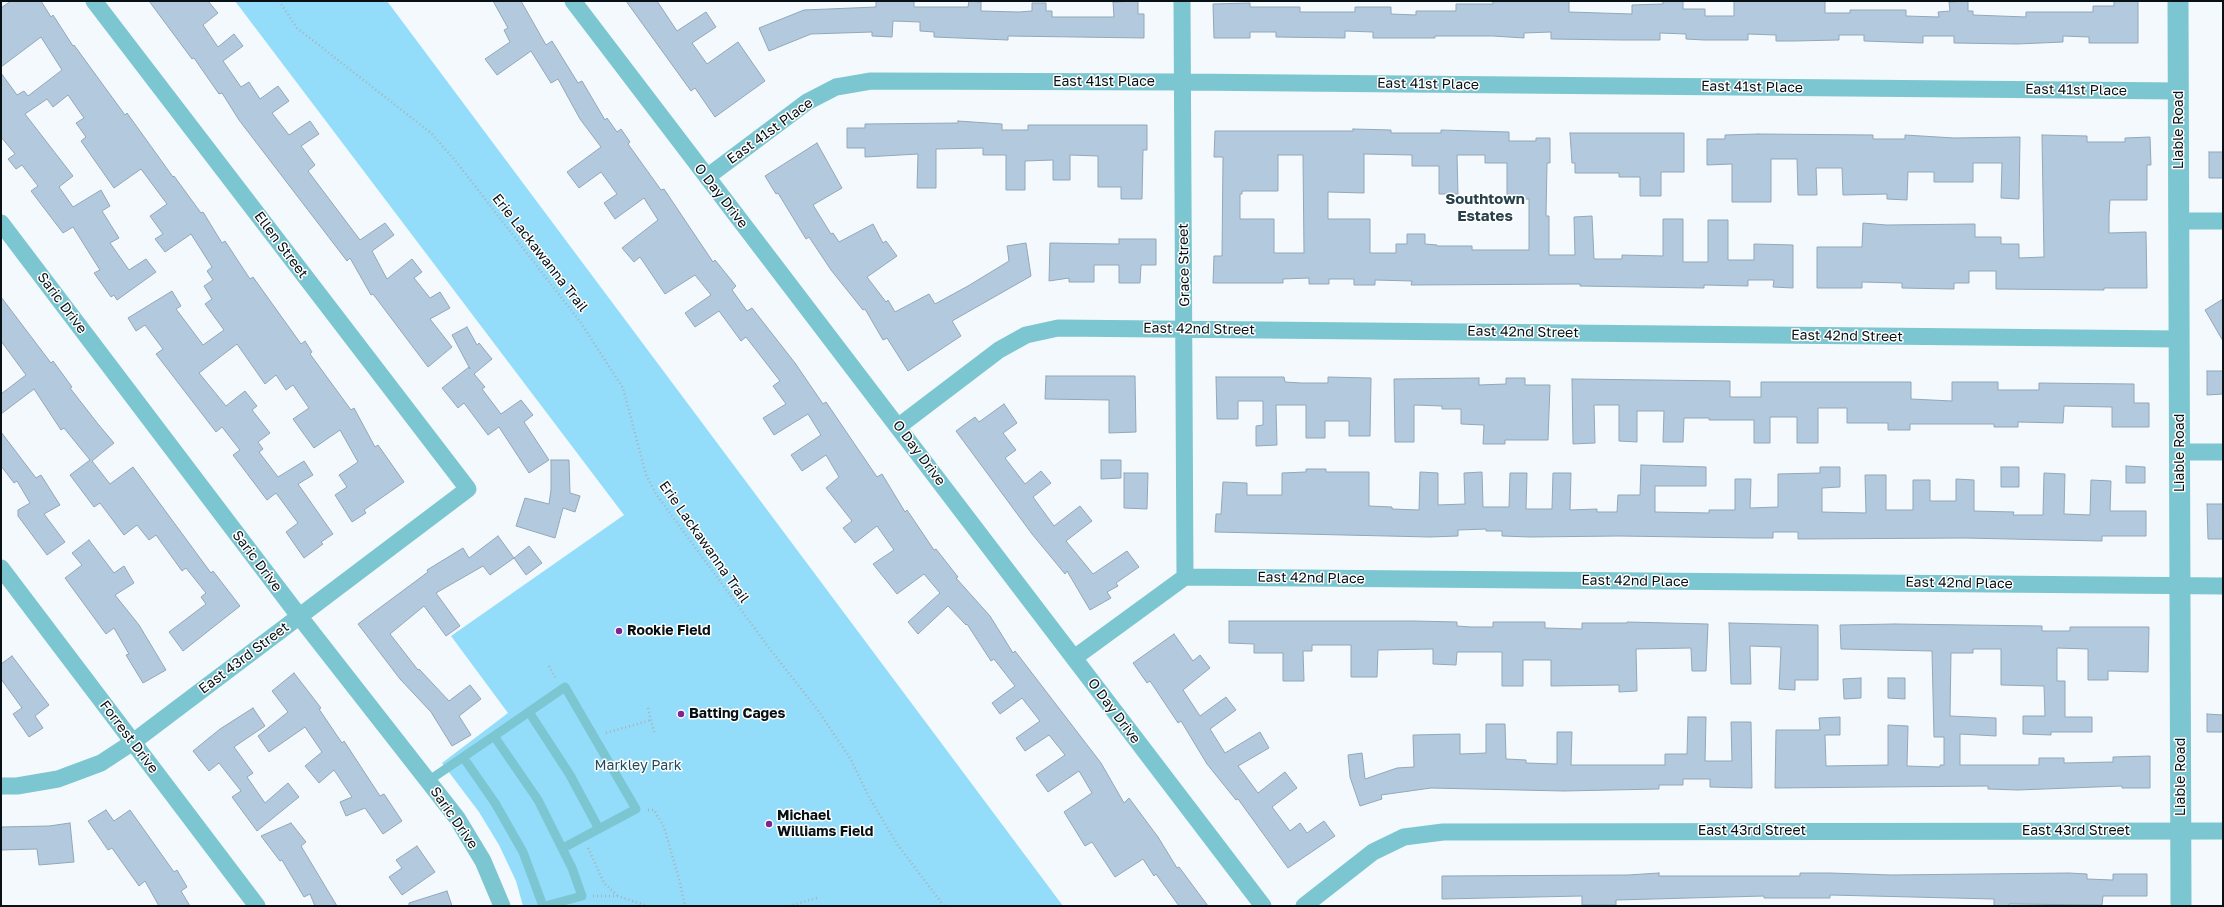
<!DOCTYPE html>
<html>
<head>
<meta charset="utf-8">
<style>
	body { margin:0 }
	#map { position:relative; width:2224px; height:907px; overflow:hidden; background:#f3f9fc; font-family:"Golos Text",sans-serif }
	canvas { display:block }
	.frame { position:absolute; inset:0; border:2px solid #071116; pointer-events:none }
</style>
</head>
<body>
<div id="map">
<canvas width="2224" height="907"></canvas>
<div class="frame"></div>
</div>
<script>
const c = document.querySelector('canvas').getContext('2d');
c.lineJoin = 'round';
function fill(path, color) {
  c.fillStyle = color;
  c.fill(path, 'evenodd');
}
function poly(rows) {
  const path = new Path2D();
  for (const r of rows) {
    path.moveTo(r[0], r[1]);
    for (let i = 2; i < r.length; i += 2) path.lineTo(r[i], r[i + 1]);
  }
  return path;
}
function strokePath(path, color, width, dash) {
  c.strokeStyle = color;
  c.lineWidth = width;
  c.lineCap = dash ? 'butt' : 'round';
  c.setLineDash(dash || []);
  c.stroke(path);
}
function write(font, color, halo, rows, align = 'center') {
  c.font = font + ' "Golos Text",sans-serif';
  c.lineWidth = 3;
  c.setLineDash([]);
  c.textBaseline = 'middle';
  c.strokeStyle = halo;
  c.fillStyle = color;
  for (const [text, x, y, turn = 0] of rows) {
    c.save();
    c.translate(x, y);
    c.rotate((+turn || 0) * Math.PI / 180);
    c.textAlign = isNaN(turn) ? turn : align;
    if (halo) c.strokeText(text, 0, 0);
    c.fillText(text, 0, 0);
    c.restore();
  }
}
fill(poly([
	[235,1,387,1,1063,906,523,906,516,881,499,845,479,812,442,763,508,713,451,636,624,515]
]), '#93ddfb');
const building = poly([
	[11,1,41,1,51,17,53,15,73,46,74,45,125,115,127,113,173,177,174,176,201,213,203,212,222,243,225,241,250,279,253,277,301,344,305,341,312,352,310,354,351,410,354,408,375,447,378,445,404,482,364,510,366,513,352,522,335,495,347,487,339,475,358,462,340,430,314,448,293,419,309,408,293,385,286,390,276,375,265,384,237,344,199,373,226,406,245,391,257,406,252,410,270,433,258,442,263,449,259,452,278,477,304,461,313,475,298,484,333,534,321,542,323,544,304,558,286,532,298,523,276,493,267,500,233,455,240,450,222,427,216,432,156,354,163,349,145,325,136,331,128,318,172,291,181,306,176,309,203,345,224,330,205,304,212,299,204,286,213,280,207,271,212,267,191,234,165,252,155,239,163,234,150,216,167,204,141,169,114,188,81,141,86,137,76,123,84,118,68,95,53,107,47,99,25,114,73,176,59,187,73,207,101,190,110,206,102,211,119,238,110,243,129,270,146,259,156,272,117,300,114,295,111,297,94,273,100,270,73,227,63,233,31,191,38,186,22,165,16,169,8,159,15,154,1,137,1,73,17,95,24,91,28,96,62,70,41,37,1,67,1,8,11,1],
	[149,1,208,1,218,13,203,25,218,47,234,34,243,46,223,61,241,87,249,82,260,99,278,86,289,101,272,113,289,135,310,121,319,134,301,146,315,165,308,171,360,240,385,223,394,235,372,251,387,279,412,259,422,272,414,278,430,298,440,292,450,308,430,319,452,347,428,367,373,294,371,295,350,258,347,261,239,120,222,93,219,94,194,58,192,59,149,1],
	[493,1,521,1,546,45,552,41,578,83,582,81,605,120,607,118,617,132,621,129,630,142,628,144,661,190,664,189,713,262,715,260,736,286,732,290,747,311,752,308,795,363,823,404,826,402,877,477,882,474,905,512,907,510,934,550,936,549,958,577,956,578,990,616,1013,653,1015,651,1101,763,1124,803,1129,798,1158,837,1177,868,1179,867,1208,906,1179,906,1156,874,1154,876,1143,859,1115,877,1092,842,1085,846,1064,812,1092,793,1079,771,1048,792,1036,775,1065,755,1049,735,1025,751,1016,738,1040,721,1022,698,1000,714,992,703,1015,686,994,659,991,661,967,624,966,625,948,606,918,634,908,622,940,593,924,574,897,594,873,564,894,550,877,526,855,543,843,528,852,521,826,488,839,477,826,455,802,471,791,455,821,435,808,414,774,435,763,418,786,404,773,386,780,381,746,337,741,341,719,311,695,327,685,313,711,295,695,275,665,294,640,257,634,262,622,248,658,220,644,198,615,219,604,203,617,194,601,172,579,188,567,172,601,147,580,119,558,79,551,83,531,51,497,75,485,59,510,42,504,30,508,28,493,1],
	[626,1,657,1,677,31,706,12,716,27,692,43,707,64,738,42,765,81,715,117,695,88,691,91,626,1],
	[876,1,914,1,914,7,968,7,969,1,981,2,981,11,1019,12,1032,11,1032,3,1046,3,1046,11,1052,11,1052,17,1114,17,1113,2,1138,1,1138,14,1144,14,1144,38,1008,36,1008,40,934,37,934,32,920,31,920,22,893,21,892,37,872,36,872,32,811,34,769,51,759,28,804,10,876,7,876,1],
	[1493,1,1569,1,1569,12,1632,14,1632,5,1663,4,1663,1,1683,1,1683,9,1705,9,1705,16,1734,16,1734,1,1825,1,1825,13,1850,13,1850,10,1906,10,1906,16,1939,17,1938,12,1950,11,1949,2,1968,1,1968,11,1973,11,1973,15,2026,17,2026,12,2093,12,2093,6,2114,6,2114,1,2138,1,2138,43,2089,43,2089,37,2063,36,2063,42,2017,44,1954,43,1954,36,1923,36,1923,43,1864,41,1864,35,1839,35,1839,40,1794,41,1776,41,1776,35,1748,34,1748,40,1704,40,1686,39,1686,34,1660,33,1660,40,1622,40,1551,39,1551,32,1524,33,1524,38,1493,36,1435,36,1435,38,1373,38,1373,32,1345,31,1345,38,1276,37,1276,32,1250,32,1250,38,1214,38,1213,4,1250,3,1250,7,1300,7,1300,12,1355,12,1355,7,1391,7,1391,14,1416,15,1416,11,1456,11,1456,4,1493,4,1493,1],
	[958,121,1002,124,1002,130,1028,130,1028,125,1147,125,1147,150,1143,150,1142,199,1121,199,1121,187,1098,187,1098,156,1070,155,1070,180,1053,180,1053,160,1025,161,1025,190,1006,190,1006,155,983,155,983,148,936,149,936,188,917,188,918,154,865,157,865,148,847,148,847,128,865,128,865,124,958,123,958,121],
	[1353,129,1391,130,1391,133,1441,133,1441,130,1509,132,1509,141,1536,141,1536,138,1550,138,1550,163,1547,163,1546,216,1549,216,1549,255,1575,255,1574,217,1592,216,1594,259,1622,259,1622,255,1663,256,1663,219,1683,219,1683,262,1708,262,1708,220,1728,220,1728,260,1754,260,1754,244,1793,245,1793,288,1773,287,1774,280,1748,280,1748,286,1704,285,1704,288,1580,286,1580,284,1411,285,1412,281,1375,280,1375,285,1354,285,1354,279,1329,279,1329,284,1309,284,1309,278,1283,279,1283,283,1213,283,1214,256,1222,256,1223,157,1214,157,1215,131,1353,131,1353,129],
	[1364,154,1412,155,1412,166,1439,166,1439,194,1458,194,1457,155,1485,155,1485,163,1507,163,1507,199,1529,199,1529,250,1472,250,1472,246,1437,246,1437,245,1425,244,1425,234,1407,234,1407,244,1396,244,1396,253,1370,253,1370,219,1328,219,1328,192,1364,193,1364,154],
	[1278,155,1303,155,1304,253,1274,253,1274,219,1240,219,1240,194,1242,194,1242,191,1278,191,1278,155],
	[1570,133,1684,133,1684,172,1661,172,1661,196,1640,196,1640,177,1619,177,1619,173,1575,173,1575,163,1572,163,1570,133],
	[1758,134,1873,135,1873,139,1905,139,1905,135,1954,138,2020,137,2019,199,2001,198,2002,163,1973,163,1973,182,1934,182,1934,172,1908,172,1907,200,1887,199,1887,194,1843,195,1842,168,1816,168,1817,195,1798,195,1797,159,1771,159,1771,202,1732,202,1732,164,1707,165,1707,139,1725,139,1725,135,1758,134],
	[2042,135,2087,136,2087,142,2125,142,2125,138,2150,137,2151,165,2147,165,2147,200,2110,200,2109,215,2109,233,2146,232,2147,288,2104,288,2104,290,1996,289,1996,271,1969,271,1969,283,1954,283,1954,289,1902,288,1902,283,1862,282,1862,288,1817,288,1817,247,1862,247,1863,223,1886,225,1975,224,1975,237,2001,237,2001,244,2019,244,2019,258,2044,257,2042,135],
	[817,143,842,188,813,205,831,234,833,233,839,242,873,224,883,243,886,241,897,256,867,277,886,302,888,300,895,312,929,294,935,304,968,286,1009,261,1007,246,1026,243,1031,276,952,321,961,336,908,371,887,338,883,340,865,309,863,310,831,270,809,237,806,239,778,193,776,194,765,176,817,143],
	[2209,152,2223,152,2223,178,2209,178,2209,152],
	[1119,239,1156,239,1156,265,1141,265,1140,283,1119,283,1119,265,1094,265,1094,282,1069,282,1069,278,1049,281,1050,243,1119,244,1119,239],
	[1,297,51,363,53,361,72,387,70,388,98,424,114,443,92,461,110,484,133,467,211,573,213,571,240,606,183,651,169,632,206,604,201,597,206,593,186,568,182,571,156,535,149,540,137,525,124,535,100,503,94,507,70,475,90,460,64,428,61,430,34,389,1,414,1,394,26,375,1,341,1,297],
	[2223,299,2223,341,2205,310,2223,299],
	[467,327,477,345,479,343,492,359,474,374,485,387,482,389,501,414,521,400,533,415,524,422,549,460,529,473,499,427,488,435,464,403,458,408,442,388,469,367,470,369,452,335,467,327],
	[2207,371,2223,371,2223,394,2207,395,2207,371],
	[1046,376,1135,376,1136,432,1109,433,1109,400,1045,399,1046,376],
	[1216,377,1284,377,1285,382,1301,383,1328,383,1328,377,1371,378,1370,436,1349,436,1349,421,1325,421,1325,438,1306,438,1306,405,1276,405,1277,445,1256,446,1256,426,1263,425,1263,401,1238,401,1238,419,1217,419,1216,377],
	[1479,378,1479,385,1506,384,1506,378,1525,378,1525,385,1550,385,1548,440,1505,440,1505,444,1483,444,1484,425,1461,424,1461,409,1442,409,1442,406,1414,405,1414,442,1395,442,1394,379,1479,378],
	[1572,379,1730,381,1730,397,1761,397,1761,382,1911,382,1911,399,1952,401,1952,382,1998,382,1998,390,2039,390,2039,383,2134,384,2134,403,2149,403,2149,427,2112,427,2112,407,2064,406,2063,423,2018,422,2018,427,1994,427,1994,424,1910,424,1910,430,1888,430,1888,423,1847,423,1847,408,1818,408,1818,443,1797,443,1797,417,1770,417,1770,443,1754,443,1754,420,1709,420,1709,418,1684,418,1683,442,1663,442,1664,411,1637,411,1637,442,1619,441,1619,405,1594,405,1595,443,1573,444,1572,379],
	[1004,404,1017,423,1003,433,1016,450,1005,458,1025,484,1041,471,1051,483,1033,497,1054,526,1080,506,1092,521,1066,541,1093,574,1127,551,1139,567,1116,583,1118,586,1107,592,1111,598,1090,610,1067,571,1065,574,1032,534,956,431,975,417,979,422,1004,404],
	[1,432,36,478,41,475,60,505,44,514,65,542,47,555,18,516,18,510,30,503,17,481,14,483,1,466,1,432],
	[551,460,569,460,570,493,580,496,575,512,563,508,555,538,516,526,525,498,549,504,551,490,551,460],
	[1101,460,1121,460,1121,478,1101,479,1101,460],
	[1641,465,1706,467,1706,486,1655,486,1655,512,1709,513,1709,510,1735,510,1735,479,1751,479,1750,508,1778,507,1778,474,1820,473,1820,467,1840,467,1840,487,1822,488,1822,512,1866,513,1865,475,1886,475,1886,510,1913,510,1913,480,1930,480,1930,501,1956,501,1956,479,1974,480,1974,511,2014,512,2013,515,2043,515,2044,473,2065,474,2064,514,2090,515,2091,480,2111,481,2110,511,2146,511,2146,536,2102,536,2102,541,1964,538,1798,539,1798,532,1773,532,1773,538,1754,538,1619,536,1530,537,1502,536,1502,531,1486,531,1486,529,1458,530,1458,536,1430,537,1215,532,1216,514,1221,514,1223,482,1247,483,1247,495,1282,495,1282,473,1306,472,1306,469,1326,469,1326,472,1369,472,1369,506,1392,507,1392,509,1419,510,1420,472,1438,473,1438,505,1465,504,1464,473,1482,472,1483,507,1509,507,1510,473,1527,473,1526,509,1552,509,1553,473,1571,473,1570,510,1597,509,1597,512,1617,512,1618,495,1640,495,1641,465],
	[2126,466,2145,467,2145,483,2126,483,2126,466],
	[2001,467,2019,467,2019,487,2001,487,2001,467],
	[1124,473,1148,473,1147,509,1124,508,1124,473],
	[2207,504,2223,504,2223,539,2208,539,2207,504],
	[498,536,514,558,529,546,542,563,526,575,514,558,490,575,483,566,436,593,460,626,446,636,424,606,390,634,418,670,419,669,449,701,470,685,481,699,459,716,471,735,452,746,431,712,400,679,358,624,428,572,427,570,463,548,469,558,498,536],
	[89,540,114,573,124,566,134,583,115,595,139,625,166,670,143,683,126,655,129,654,114,628,106,634,65,578,82,565,72,553,89,540],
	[1229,621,1414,621,1457,622,1457,626,1471,627,1493,627,1493,622,1545,622,1545,628,1582,629,1582,623,1627,623,1627,622,1708,624,1706,671,1692,671,1691,648,1636,649,1637,691,1619,692,1619,685,1551,686,1551,660,1523,660,1523,686,1502,686,1502,652,1457,652,1456,665,1433,664,1433,649,1378,650,1377,677,1351,677,1351,645,1312,645,1312,651,1303,651,1304,681,1283,681,1283,653,1254,653,1254,644,1229,643,1229,621],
	[1729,623,1818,625,1818,680,1795,680,1795,690,1779,689,1781,647,1750,646,1751,684,1731,684,1729,623],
	[1895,624,2042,626,2042,631,2070,631,2070,627,2149,627,2148,672,2108,671,2108,680,2088,680,2088,649,2057,648,2057,681,2065,681,2065,717,2092,717,2092,732,2051,732,2051,735,2023,734,2023,716,2045,716,2044,686,2001,685,2001,649,1973,649,1973,653,1951,653,1950,716,1996,718,1996,736,1960,734,1960,765,2039,765,2039,758,2064,758,2064,763,2113,762,2113,757,2150,756,2150,788,2122,788,2122,786,2018,790,1988,789,1988,786,1775,788,1776,730,1820,730,1819,718,1840,717,1840,735,1825,735,1826,766,1888,765,1888,725,1908,726,1907,766,1940,767,1940,765,1944,765,1944,737,1934,737,1932,651,1841,649,1840,625,1895,624],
	[1174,634,1193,661,1200,655,1210,668,1183,690,1200,716,1226,697,1236,710,1210,729,1225,753,1260,732,1269,748,1238,766,1258,793,1285,772,1297,788,1272,807,1290,831,1300,823,1307,833,1324,821,1335,836,1288,868,1238,799,1236,800,1207,764,1181,721,1178,723,1150,681,1147,683,1133,663,1174,634],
	[12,656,49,705,35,716,43,728,29,737,13,714,22,708,1,679,1,664,12,656],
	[294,673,321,708,319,709,342,743,344,741,380,796,384,794,402,821,383,834,365,808,346,816,340,802,352,797,334,770,319,783,305,766,322,752,305,727,269,752,258,736,288,712,272,691,294,673],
	[1861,678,1861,698,1844,699,1843,679,1861,678],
	[1888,678,1905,678,1905,699,1888,698,1888,678],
	[253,708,265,726,234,747,253,773,247,777,265,803,288,783,299,797,257,831,232,797,241,791,219,763,209,771,193,751,220,729,253,708],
	[2207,714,2223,715,2223,732,2207,732,2207,714],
	[1688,717,1706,717,1705,761,1732,761,1731,722,1751,722,1752,788,1710,787,1710,779,1683,779,1683,785,1659,785,1659,789,1564,791,1431,788,1381,795,1382,799,1360,806,1350,777,1348,755,1362,753,1365,779,1397,768,1414,767,1413,735,1460,734,1460,754,1486,753,1486,724,1505,724,1506,759,1526,760,1526,763,1557,764,1557,732,1572,732,1571,765,1665,765,1665,754,1687,754,1688,717],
	[106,810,114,821,130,810,174,872,177,870,187,887,181,891,190,906,159,906,145,881,139,886,112,848,108,850,88,821,106,810],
	[70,823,74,862,39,865,37,849,1,850,1,827,49,826,70,823],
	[291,823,306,842,301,846,337,906,315,906,310,894,304,897,282,860,280,861,261,836,291,823],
	[417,846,435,872,402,895,389,877,402,868,396,860,417,846],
	[1659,873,1659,876,1800,876,1800,873,1830,873,1892,875,2069,873,2087,874,2087,879,2113,880,2113,874,2147,874,2147,896,2103,896,2102,905,2009,904,2009,906,1994,906,1994,899,1830,895,1830,898,1764,898,1764,896,1616,900,1616,905,1582,905,1582,896,1442,899,1442,876,1628,875,1659,873],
	[447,891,452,906,409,906,409,903,447,891]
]);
fill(building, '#b3cade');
strokePath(building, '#91a7ba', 1);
strokePath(poly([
	[279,1,297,28,431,133,454,159,581,323,623,388,646,475,656,494,769,648,817,709,850,758,868,795,897,844,944,906],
	[549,666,556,679],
	[648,708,654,732],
	[606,733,651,720],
	[648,810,654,810,664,827,679,879,685,906],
	[588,848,604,883,618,896],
	[593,896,618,896,647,906],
	[789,906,817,898]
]), '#aab1b5', 2.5, [1, 3]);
strokePath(poly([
	[529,712,570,775,599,829],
	[494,736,565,687,636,809,563,848],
	[463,757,495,803,523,852,543,906],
	[428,781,494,736,538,800,572,868,582,896,545,906]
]), '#7bc6d0', 9);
strokePath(poly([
	[573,1,1263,906],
	[1182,1,1185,577],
	[707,177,807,102,836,87,871,81,1183,82,2179,91],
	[2179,221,2223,221],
	[1,223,299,616,457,818,483,861,502,906],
	[899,426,999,350,1026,335,1058,328,2179,339],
	[2180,452,2223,452],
	[1,568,257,906],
	[1074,658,1185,577,2223,586],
	[1,786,17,786,58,779,101,763,133,742,468,489,94,1],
	[1304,906,1373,852,1404,837,1443,832,2223,831]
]), '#7bc6d0', 17);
strokePath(poly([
	[2178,1,2181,906]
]), '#7bc6d0', 21);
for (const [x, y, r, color] of [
	[619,631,4,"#802491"],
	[681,714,4,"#802491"],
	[769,824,4,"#802491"]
]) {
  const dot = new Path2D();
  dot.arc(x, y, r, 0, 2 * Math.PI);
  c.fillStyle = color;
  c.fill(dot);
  strokePath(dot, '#fff', 1.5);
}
write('14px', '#071116', '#fff', [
	["East 41st Place",1104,82],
	["East 41st Place",1428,84,1],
	["East 41st Place",1752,87,1],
	["East 41st Place",2076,90,1],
	["Liable Road",2179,130,-90],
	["East 41st Place",770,131,-36],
	["O Day Drive",721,196,52],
	["Ellen Street",281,245,53],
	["Erie Lackawanna Trail",540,253,52],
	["Grace Street",1184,265,-91],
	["Saric Drive",62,303,53],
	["East 42nd Street",1199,329,1],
	["East 42nd Street",1523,332,1],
	["East 42nd Street",1847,336,1],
	["O Day Drive",919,453,53],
	["Liable Road",2180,453,-90],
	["Erie Lackawanna Trail",704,542,55],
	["Saric Drive",257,561,53],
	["East 42nd Place",1311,578,1],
	["East 42nd Place",1635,581,1],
	["East 42nd Place",1959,583,1],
	["East 43rd Street",244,658,-37],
	["O Day Drive",1114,711,53],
	["Forrest Drive",129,737,53],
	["Liable Road",2181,777,-90],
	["Saric Drive",454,818,55],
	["East 43rd Street",1752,831],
	["East 43rd Street",2076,831]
]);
write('bold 14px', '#071116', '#fff', [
	["Rookie Field",627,631],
	["Batting Cages",689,714],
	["Michael",777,816],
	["Williams Field",777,832]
], 'left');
write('14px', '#1f4b5b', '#fff', [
	["Markley Park",638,766]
]);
write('bold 15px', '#27424c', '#fff', [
	["Southtown",1485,199],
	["Estates",1485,216]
]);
</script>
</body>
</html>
